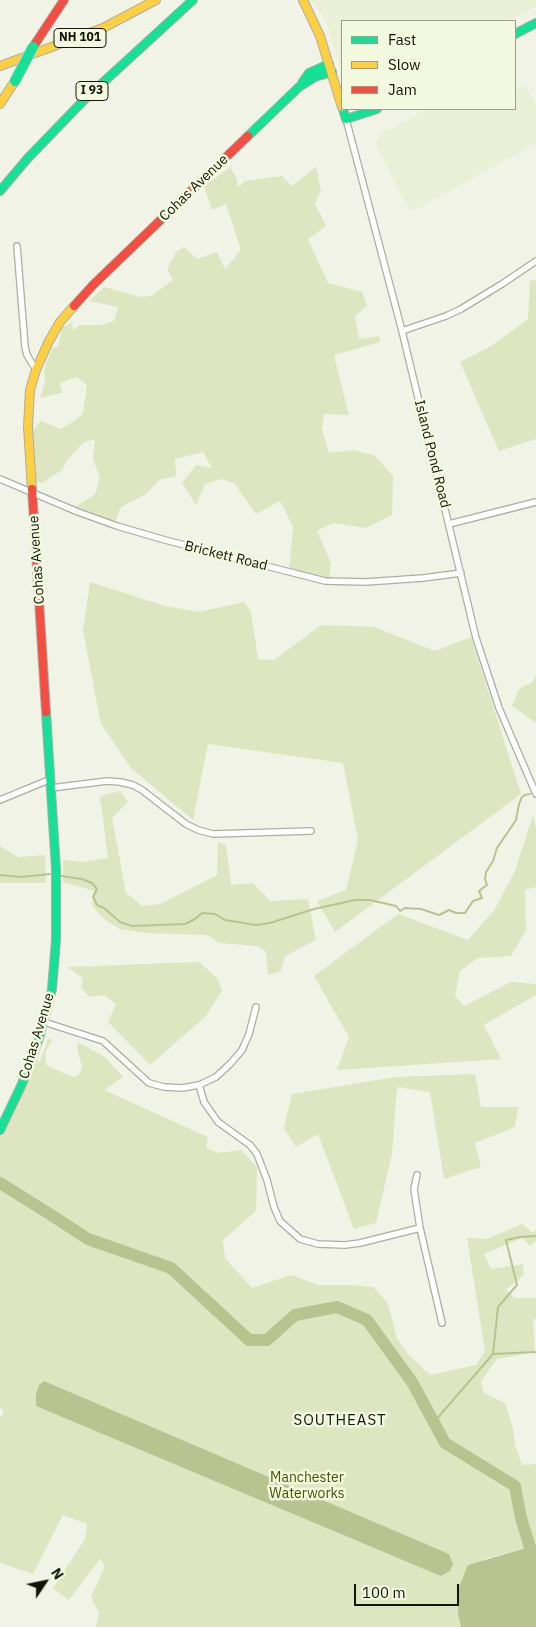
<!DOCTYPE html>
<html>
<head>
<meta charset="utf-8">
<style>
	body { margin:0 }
	#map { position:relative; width:536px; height:1627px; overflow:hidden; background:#f0f3e5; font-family:"IBM Plex Sans",sans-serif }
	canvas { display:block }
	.legend { position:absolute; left:341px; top:20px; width:175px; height:90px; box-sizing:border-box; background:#f3f9df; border:1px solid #999e8a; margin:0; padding:6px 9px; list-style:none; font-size:15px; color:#13150b }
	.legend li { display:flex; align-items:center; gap:10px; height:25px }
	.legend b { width:25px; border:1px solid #999e8a }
	.north { position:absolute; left:20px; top:1557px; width:50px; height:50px; -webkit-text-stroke:4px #f3f9df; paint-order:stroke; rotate:56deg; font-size:14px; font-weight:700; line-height:20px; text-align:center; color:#13150b }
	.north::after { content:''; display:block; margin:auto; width:18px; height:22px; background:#13150b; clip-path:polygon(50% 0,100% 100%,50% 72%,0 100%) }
	.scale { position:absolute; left:354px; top:1584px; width:105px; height:22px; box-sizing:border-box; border:2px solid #13150b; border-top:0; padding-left:6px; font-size:15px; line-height:18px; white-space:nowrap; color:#13150b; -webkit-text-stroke:4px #f3f9df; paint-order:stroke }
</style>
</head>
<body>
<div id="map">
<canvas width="536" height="1627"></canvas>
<ul class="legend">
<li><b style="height:6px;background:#16e098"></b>Fast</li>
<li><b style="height:6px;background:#ffcf43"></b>Slow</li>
<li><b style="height:6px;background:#f24e42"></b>Jam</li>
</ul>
<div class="north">N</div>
<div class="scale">100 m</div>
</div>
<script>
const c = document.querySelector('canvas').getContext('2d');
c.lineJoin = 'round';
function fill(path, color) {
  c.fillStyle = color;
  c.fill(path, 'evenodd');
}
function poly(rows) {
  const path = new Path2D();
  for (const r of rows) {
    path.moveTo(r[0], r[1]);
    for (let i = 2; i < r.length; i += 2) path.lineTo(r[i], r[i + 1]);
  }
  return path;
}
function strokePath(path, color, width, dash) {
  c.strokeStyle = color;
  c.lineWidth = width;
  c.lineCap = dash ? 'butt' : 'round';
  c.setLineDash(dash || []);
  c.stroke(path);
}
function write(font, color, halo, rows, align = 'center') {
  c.font = font + ' "IBM Plex Sans",sans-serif';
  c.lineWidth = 5;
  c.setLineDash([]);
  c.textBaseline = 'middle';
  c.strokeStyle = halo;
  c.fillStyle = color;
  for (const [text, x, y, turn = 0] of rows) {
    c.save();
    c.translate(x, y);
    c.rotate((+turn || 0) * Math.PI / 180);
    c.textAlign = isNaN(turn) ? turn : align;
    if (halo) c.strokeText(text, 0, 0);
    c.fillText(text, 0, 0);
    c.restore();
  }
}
fill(poly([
	[311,0,536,0,536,7,508,21,342,21,342,72,326,21],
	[525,85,536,105,536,143,415,210,409,209,376,145,379,135,427,109,515,109,515,89]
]), '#eaf0d7');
fill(poly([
	[230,167,236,177,238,187,245,181,282,176,292,186,316,167,321,190,315,204,326,226,308,239,328,283,362,292,367,306,355,316,359,339,379,336,380,342,334,355,349,415,324,414,322,429,329,453,351,450,374,455,393,476,392,515,366,528,333,523,317,531,331,563,329,581,289,572,293,527,280,501,256,514,234,483,221,479,205,484,196,505,182,483,196,465,212,468,203,452,175,459,176,476,159,480,146,494,121,507,114,525,74,511,77,506,95,494,100,477,93,460,95,439,83,443,68,459,62,470,42,483,36,481,33,430,41,421,61,429,77,419,83,413,87,385,76,377,60,383,62,393,40,398,45,382,44,371,48,358,52,348,58,347,62,328,72,322,73,331,79,325,101,325,114,321,118,307,89,301,104,287,140,297,151,296,173,280,167,269,176,252,184,247,197,259,217,252,225,269,241,250,226,204,212,210,204,186],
	[536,280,536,439,499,451,460,362,493,345,528,319,530,281],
	[90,582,165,606,199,612,244,602,251,612,258,659,274,660,321,625,374,627,435,651,471,637,521,794,335,932,317,901,346,890,358,840,343,763,208,744,193,820,131,768,101,724,83,631],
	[536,675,536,723,512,706,519,689,533,682],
	[120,791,128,802,112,818,126,893,142,906,160,904,217,875,218,842,226,845,231,885,253,883,270,901,308,899,316,940,285,956,281,971,268,975,266,952,257,946,219,943,207,935,145,933,120,929,104,919,92,905,94,891,63,882,63,860,83,862,108,858,100,796],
	[533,815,536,827,536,887,525,890,526,930,511,956,478,958,460,971,455,996,464,1006,511,982,536,984,536,995,484,1025,501,1059,337,1070,349,1037,314,976,398,914,468,940,495,909,515,871],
	[0,846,18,857,45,855,46,883,0,883],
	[199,962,217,978,222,991,205,1017,150,1065,108,1022,116,1004,104,995,90,997,81,988,83,978,67,967],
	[48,1038,52,1040,45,1053,46,1065,73,1077,79,1075,82,1067,77,1048,78,1042,105,1057,123,1077,104,1090,208,1137,206,1148,218,1153,241,1150,257,1167,256,1211,223,1240,225,1258,252,1288,291,1275,318,1285,351,1285,374,1287,388,1304,397,1339,408,1354,430,1375,476,1365,485,1351,467,1238,487,1239,522,1224,533,1233,536,1230,536,1241,530,1246,522,1238,484,1254,491,1269,523,1264,524,1275,506,1290,515,1298,536,1298,536,1319,533,1319,535,1352,497,1359,481,1381,484,1393,505,1403,513,1428,515,1445,522,1465,536,1464,536,1545,484,1559,458,1614,461,1627,96,1627,99,1613,91,1597,105,1566,100,1559,69,1600,53,1588,85,1539,87,1524,63,1515,33,1574,0,1563,0,1417,4,1413,0,1407,0,1134,35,1060,40,1062],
	[475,1074,481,1107,518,1107,515,1127,475,1143,481,1167,444,1179,430,1092,397,1087,392,1154,376,1223,354,1229,318,1134,296,1147,284,1128,292,1094,395,1077]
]), '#dee6c1');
fill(poly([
	[44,1381,449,1554,453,1564,450,1571,441,1576,36,1406,36,1394,39,1385],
	[536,1545,536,1627,461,1627,458,1614,459,1587,468,1565]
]), '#b8c390');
strokePath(poly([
	[0,875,21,877,50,874],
	[61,876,82,879,92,883,97,889,93,897,97,905,104,908,120,922,132,926,185,924,195,919,202,913,215,914,225,920,256,925,270,923,314,909,355,900,370,900,396,906,400,911,405,908,421,909,439,915,449,910,456,913,465,913,473,901,482,898,479,891,487,885,485,879,486,872,493,861,497,848,516,820,519,804,522,797,525,795,530,794],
	[493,1354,536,1352],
	[434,1422,493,1354,498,1307,517,1285,506,1240,520,1237,536,1236]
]), '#b8c390', 2);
strokePath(poly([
	[0,1183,48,1213,88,1239,171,1268,249,1340,267,1340,295,1315,337,1307,367,1320,412,1382,445,1443,515,1486,521,1518,536,1567]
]), '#b8c390', 12);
const street = poly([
	[346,119,402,331,476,638,499,708,536,794],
	[17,246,25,347,27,355,36,370],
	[402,331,446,316,461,309,502,284,536,261],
	[0,479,78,512,117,526,165,540,325,581,366,582,423,578,461,573],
	[449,524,536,502],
	[51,788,107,781,120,782,133,785,142,790,186,824,198,830,213,834,311,831],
	[0,800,51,779],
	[44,1022,103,1041,149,1083,164,1087,182,1088,199,1085,216,1077,231,1063,242,1050,249,1034,256,1007],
	[199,1085,204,1102,218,1122,250,1145,257,1154,267,1180,274,1207,280,1221,300,1239,318,1244,345,1245,360,1243,420,1228],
	[417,1175,414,1189,420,1228,442,1323]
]);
const fast = poly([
	[515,34,536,23],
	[302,83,309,73,329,64],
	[343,109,346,119,377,109],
	[248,136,299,87,315,77,332,72],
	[0,191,28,158,85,99,193,0],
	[0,1130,22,1084,39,1038,52,989,56,940,56,869,46,712]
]);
const slow = poly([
	[303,0,320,36,342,107],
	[0,66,103,28,156,0],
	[0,104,15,81],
	[32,489,28,427,30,390,36,370,48,343,60,322,74,306]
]);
const jam = poly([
	[33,47,64,0],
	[74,306,93,285,248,136],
	[32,489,46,712]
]);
strokePath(street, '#abaea3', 8);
strokePath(fast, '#abaea3', 10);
strokePath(slow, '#abaea3', 10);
strokePath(jam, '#abaea3', 10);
strokePath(street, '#fdfdfb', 5.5);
strokePath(fast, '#16e098', 8);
strokePath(slow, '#ffcf43', 8);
strokePath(jam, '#f24e42', 8);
const fastBridge = poly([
	[15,81,33,47]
]);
strokePath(fastBridge, '#cfd1c9', 12, []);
strokePath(fastBridge, '#16e098', 10);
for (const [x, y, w] of [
	[80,38,52],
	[92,91,32]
]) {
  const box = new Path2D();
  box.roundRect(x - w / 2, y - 9.5, w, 19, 4);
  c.fillStyle = '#f3f9df';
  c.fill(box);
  strokePath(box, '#13150b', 1);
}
write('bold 12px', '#13150b', null, [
	["NH 101",80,38],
	["I 93",92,91]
]);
write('14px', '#13150b', '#f3f9df', [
	["Cohas Avenue",194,188,-44],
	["Island Pond Road",432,454,76],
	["Brickett Road",226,556,14],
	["Cohas Avenue",37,560,-94],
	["Cohas Avenue",37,1036,-73]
]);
write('14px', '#495505', '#f3f9df', [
	["Manchester",307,1478],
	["Waterworks",307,1494]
]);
c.letterSpacing = '1px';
write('15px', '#13150b', '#f3f9df', [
	["SOUTHEAST",340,1421]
]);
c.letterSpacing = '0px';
</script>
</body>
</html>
